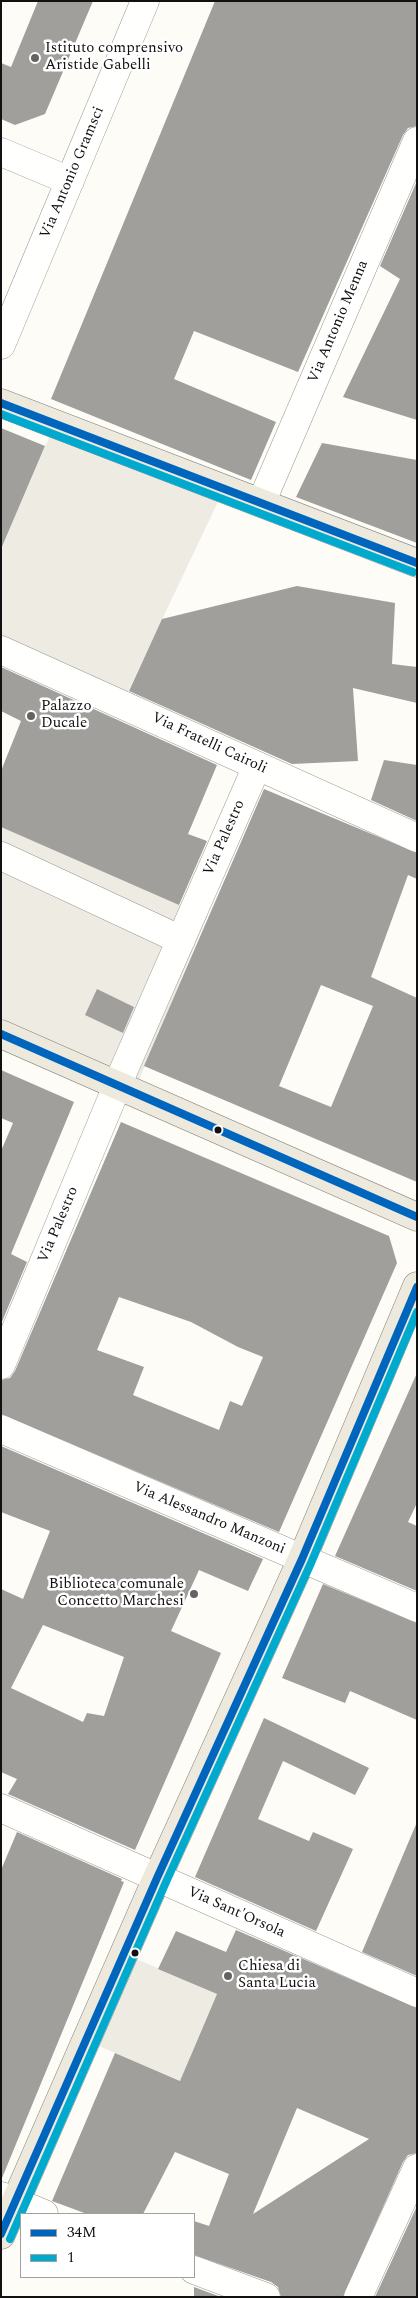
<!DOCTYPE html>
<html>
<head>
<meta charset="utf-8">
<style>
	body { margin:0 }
	#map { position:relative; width:418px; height:2298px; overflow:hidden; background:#fdfcf7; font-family:Spectral,serif }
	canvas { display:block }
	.frame { position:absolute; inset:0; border:2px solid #111; pointer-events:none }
	.legend { position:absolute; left:20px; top:2213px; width:175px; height:65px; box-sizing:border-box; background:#fff; border:1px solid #a0a0a0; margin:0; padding:6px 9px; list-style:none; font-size:15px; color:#111 }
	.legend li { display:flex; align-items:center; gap:10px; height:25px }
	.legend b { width:25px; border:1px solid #a0a0a0 }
</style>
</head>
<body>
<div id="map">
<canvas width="418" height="2298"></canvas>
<div class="frame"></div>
<ul class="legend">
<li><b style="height:6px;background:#0065bd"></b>34M</li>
<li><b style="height:6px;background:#00a9ce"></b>1</li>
</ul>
</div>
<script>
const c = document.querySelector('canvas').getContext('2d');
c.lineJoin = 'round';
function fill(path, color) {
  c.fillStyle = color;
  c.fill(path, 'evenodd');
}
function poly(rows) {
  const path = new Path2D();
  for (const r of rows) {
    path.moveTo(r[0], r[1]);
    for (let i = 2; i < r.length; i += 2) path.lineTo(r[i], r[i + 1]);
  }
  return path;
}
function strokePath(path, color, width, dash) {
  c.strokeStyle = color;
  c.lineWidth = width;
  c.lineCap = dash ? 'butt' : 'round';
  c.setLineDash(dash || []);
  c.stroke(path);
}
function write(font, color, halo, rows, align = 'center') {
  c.font = font + ' Spectral,serif';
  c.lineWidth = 5;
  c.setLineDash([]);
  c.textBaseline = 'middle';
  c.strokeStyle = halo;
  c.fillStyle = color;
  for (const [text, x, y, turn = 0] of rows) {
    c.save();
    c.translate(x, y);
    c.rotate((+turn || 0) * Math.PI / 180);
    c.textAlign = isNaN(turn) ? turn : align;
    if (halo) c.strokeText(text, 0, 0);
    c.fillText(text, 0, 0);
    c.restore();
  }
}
fill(poly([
	[55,424,224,489,122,704,1,650,1,549],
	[1,827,207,917,134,1092,1,1034],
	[125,1954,217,1994,190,2057,273,2092,277,2122,87,2041]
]), '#edebe2');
fill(poly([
	[38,1,93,1,45,114,15,125,1,119,1,63,11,67],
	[215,1,417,1,417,126,408,128,403,135,298,372,194,331,174,379,276,422,251,480,51,399],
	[417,181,417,420,343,397,400,279,380,266],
	[1,428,45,446,1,549],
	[322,443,417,460,417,543,296,497],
	[297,586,395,603,392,664,417,667,417,703,353,688,358,761,292,764,129,691,162,619],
	[1,667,217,765,188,834,207,841,179,905,1,827,1,771,21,721,1,711],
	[384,760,417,765,417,821,371,800],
	[264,789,417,853,417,879,408,875,371,977,417,998,417,1182,144,1066],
	[321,985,373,1006,331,1107,279,1086],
	[97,989,134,1007,123,1033,85,1015],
	[1,1070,74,1102,11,1254,27,1262,1,1324,1,1151,13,1123,1,1118],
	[121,1122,389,1236,397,1263,279,1532,1,1414,1,1380,10,1378,15,1371],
	[119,1297,191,1322,238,1347,263,1357,242,1406,230,1401,219,1430,133,1395,144,1367,97,1350],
	[417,1373,417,1503,408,1522,417,1526,417,1591,335,1556],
	[1,1446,263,1559,248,1591,199,1570,171,1631,221,1653,135,1850,8,1794,17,1779,1,1772,1,1589,23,1599,50,1531,1,1512],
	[43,1625,124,1657,104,1716,87,1713,83,1722,11,1688],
	[323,1584,417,1623,417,1720,350,1691,345,1703,282,1678],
	[264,1718,369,1768,355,1795,283,1761,258,1819,309,1841,313,1832,353,1849,316,1931,195,1877],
	[417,1822,417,1976,362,1952],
	[17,1832,122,1879,121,1881,124,1882,2,2178,1,1870],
	[236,1930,417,2008,417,2153,408,2155,403,2162,343,2297,281,2297,278,2287,271,2282,194,2255,194,2221,209,2226,229,2174,175,2152,143,2214,87,2214,52,2201,115,2053,180,2081,217,1994,158,1969,176,1931,226,1952],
	[297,2108,369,2139,253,2214],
	[417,2206,417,2297,375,2297],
	[194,2287,221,2297,194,2297]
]), '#a19f9c');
const minor = poly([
	[1,152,70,181],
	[1,345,145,1],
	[261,503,417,141],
	[1,650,417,838],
	[1,856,181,940],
	[1,1365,125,1067,257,766],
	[1,1429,417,1608],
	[1,1808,417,1993],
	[1,2196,44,2214],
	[194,2270,266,2297],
	[358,2297,417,2168]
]);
const major = poly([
	[1,403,417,563],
	[1,1034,417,1217],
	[1,2235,157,1878,302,1559,417,1286]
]);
strokePath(minor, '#979795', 29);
strokePath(major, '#858482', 29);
strokePath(minor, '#fffffe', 28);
strokePath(major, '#ede9dc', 28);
strokePath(poly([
	[1,403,417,563],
	[1,1034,417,1217],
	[1,2234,157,1878,302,1559,417,1287]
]), '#0065bd', 8);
strokePath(poly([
	[1,414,413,572],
	[10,2239,166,1882,311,1563,417,1312]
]), '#00a9ce', 8);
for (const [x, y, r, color] of [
	[35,58,5,"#646362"],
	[31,716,5,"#646362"],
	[218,1130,4.5,"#111"],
	[194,1594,5,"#646362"],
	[135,1953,4.5,"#111"],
	[228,1976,5,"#646362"]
]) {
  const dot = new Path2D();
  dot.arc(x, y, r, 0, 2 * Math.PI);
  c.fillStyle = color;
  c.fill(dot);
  strokePath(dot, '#fff', 2);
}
write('15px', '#111', '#fff', [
	["Istituto comprensivo",45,49],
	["Aristide Gabelli",45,66],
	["Palazzo",41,707],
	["Ducale",41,724],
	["Biblioteca comunale",184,1585,"right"],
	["Concetto Marchesi",184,1602,"right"],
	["Chiesa di",238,1967],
	["Santa Lucia",238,1984]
], 'left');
write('15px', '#111', '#fff', [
	["Via Antonio Gramsci",73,173,-67],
	["Via Antonio Menna",339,322,-67],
	["Via Fratelli Cairoli",209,744,25],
	["Via Palestro",225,838,-66],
	["Via Palestro",59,1225,-67],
	["Via Alessandro Manzoni",209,1519,23],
	["Via Sant'Orsola",236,1913,24]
]);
</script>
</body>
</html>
